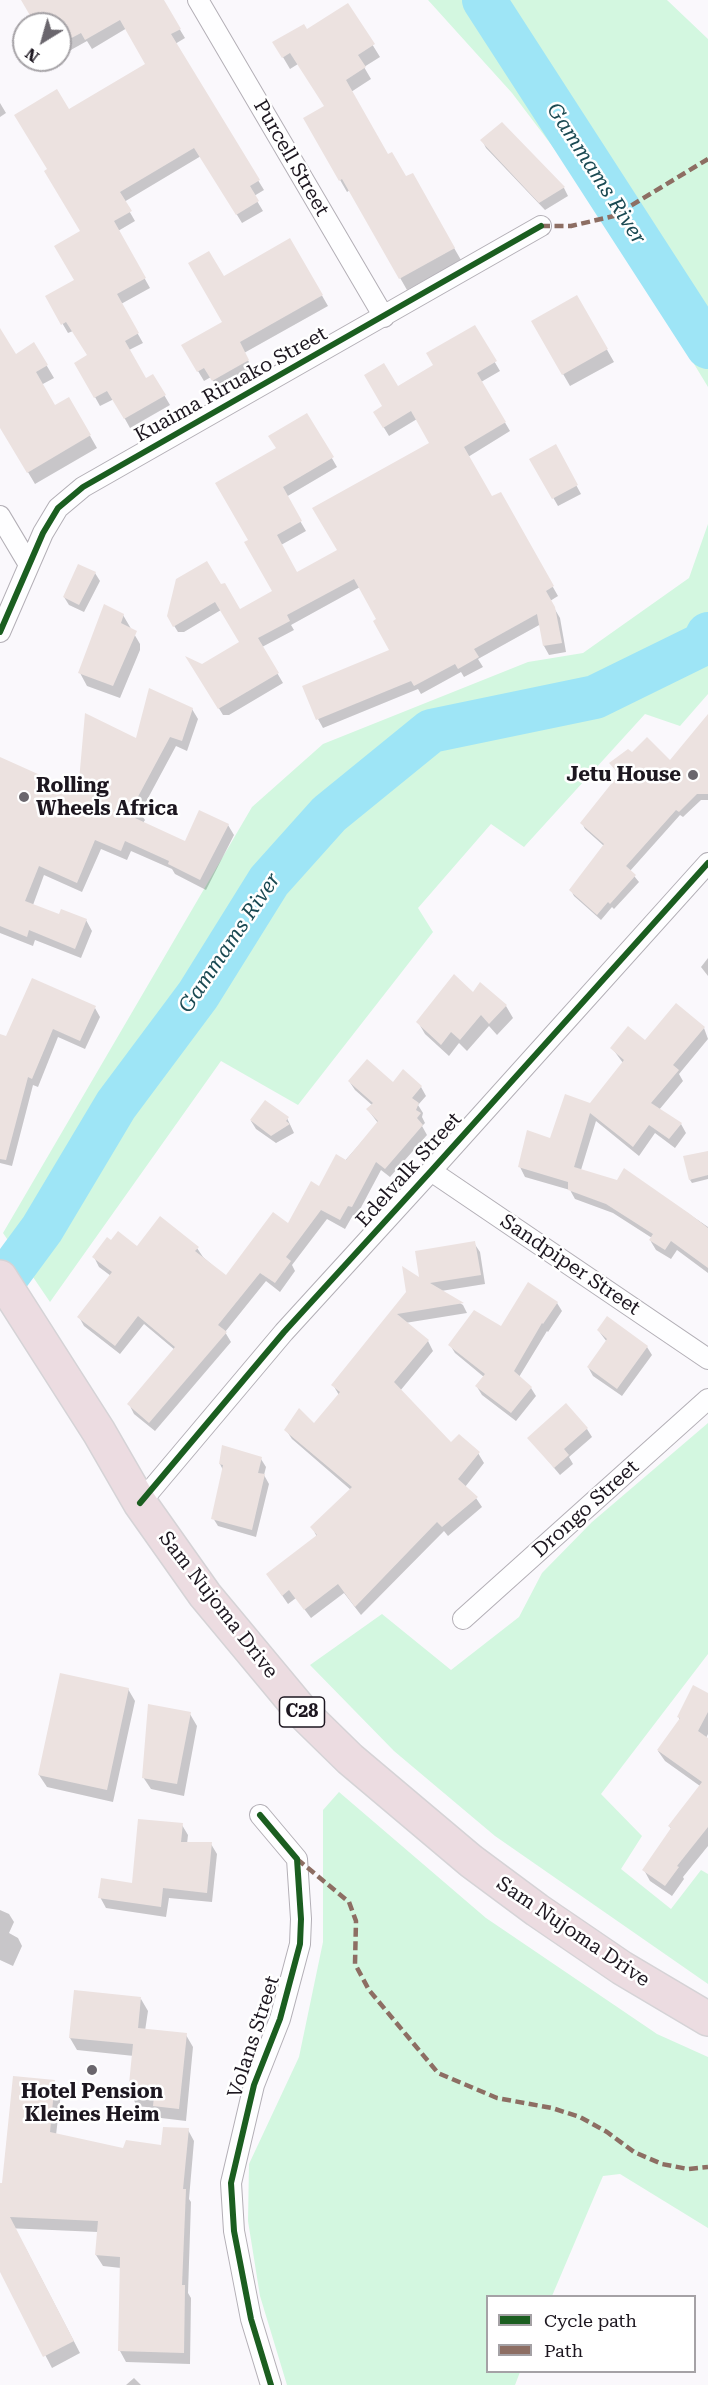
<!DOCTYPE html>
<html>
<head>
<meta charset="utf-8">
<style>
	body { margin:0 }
	#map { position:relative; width:708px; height:2385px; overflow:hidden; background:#faf8fc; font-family:"Roboto Serif",serif }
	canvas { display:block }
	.legend { position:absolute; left:486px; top:2295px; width:210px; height:78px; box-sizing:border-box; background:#fff; border:2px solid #a5a2a6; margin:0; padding:8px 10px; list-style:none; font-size:18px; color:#1d1720 }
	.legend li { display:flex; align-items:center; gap:12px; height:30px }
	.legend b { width:30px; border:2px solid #a5a2a6 }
	.north { position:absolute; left:12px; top:12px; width:60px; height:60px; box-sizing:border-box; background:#fff; border:2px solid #a5a2a6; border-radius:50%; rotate:217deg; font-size:16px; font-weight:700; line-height:24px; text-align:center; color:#1d1720 }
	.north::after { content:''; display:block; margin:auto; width:21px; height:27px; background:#6a666d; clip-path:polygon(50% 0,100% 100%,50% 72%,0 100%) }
</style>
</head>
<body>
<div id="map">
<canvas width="708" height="2385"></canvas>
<ul class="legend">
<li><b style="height:8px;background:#1b5e20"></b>Cycle path</li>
<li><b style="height:8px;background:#8d6e63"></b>Path</li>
</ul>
<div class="north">N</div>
</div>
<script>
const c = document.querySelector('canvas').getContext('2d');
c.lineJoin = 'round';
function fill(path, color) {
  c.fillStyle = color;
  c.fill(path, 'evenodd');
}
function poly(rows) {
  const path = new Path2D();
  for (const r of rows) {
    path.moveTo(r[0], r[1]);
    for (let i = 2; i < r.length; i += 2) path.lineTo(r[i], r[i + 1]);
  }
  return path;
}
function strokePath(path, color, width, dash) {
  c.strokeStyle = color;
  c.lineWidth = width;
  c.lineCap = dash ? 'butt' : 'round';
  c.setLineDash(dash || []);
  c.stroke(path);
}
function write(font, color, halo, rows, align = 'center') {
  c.font = font + ' "Roboto Serif",serif';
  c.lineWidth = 5;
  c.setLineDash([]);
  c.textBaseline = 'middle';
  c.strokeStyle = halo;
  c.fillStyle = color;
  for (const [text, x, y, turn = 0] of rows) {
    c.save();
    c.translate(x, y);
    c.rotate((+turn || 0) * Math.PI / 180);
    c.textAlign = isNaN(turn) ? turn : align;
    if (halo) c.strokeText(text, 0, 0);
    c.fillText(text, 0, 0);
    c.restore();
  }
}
fill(poly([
	[428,0,667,0,708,39,708,387,600,209,512,93],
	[708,524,708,694,680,726,645,714,524,847,491,824,418,908,433,932,298,1105,221,1061,50,1302,3,1233,252,807,323,744,528,662,583,653,689,578],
	[708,1423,708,1654,601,1794,642,1836,621,1869,671,1909,701,1870,708,1874,708,1984,495,1836,394,1751,310,1665,382,1614,451,1670,519,1617,542,1573,592,1522],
	[339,1792,486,1918,657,2034,708,2057,708,2228,620,2174,603,2176,552,2296,488,2296,488,2372,520,2372,515,2385,287,2385,260,2296,248,2221,249,2164,299,2057,323,1942,323,1810]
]), '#d3f7e0');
fill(poly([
	[22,0,162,0,185,38,175,44,264,190,254,196,263,211,242,223,201,156,124,202,135,221,118,231,150,288,121,304,143,343,129,350,146,380,153,376,170,405,130,428,114,399,100,406,76,363,89,356,73,331,68,333,47,297,76,280,82,232,49,170,69,112,147,64,127,28,92,49,87,41,60,56,60,24,37,24],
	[348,5,380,57,364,67,371,79,351,92,387,156,406,178,412,175,461,260,407,290,350,190,347,192,305,119,326,107,298,64,290,69,274,42,307,31],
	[0,103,6,113,0,117],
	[502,124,564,188,568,196,545,210,486,148,482,140],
	[290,240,328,306,244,353,254,371,219,391,211,377,204,381,183,346,224,323,223,278],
	[577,297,614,362,570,386,533,322],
	[474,327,500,371,481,382,510,431,468,457,492,498,500,494,558,596,550,601,560,618,566,652,549,655,544,646,541,624,478,659,483,667,464,677,461,672,421,694,418,689,323,728,318,719,391,651,378,619,360,587,291,625,294,630,262,647,283,683,229,715,223,715,189,659,202,666,241,643,221,610,184,632,178,632,168,616,221,587,240,611,274,592,250,541,277,449,307,415,337,467,286,497,306,531,281,545,297,573,339,550,431,443,417,419,389,436,375,413,384,407,398,388,435,366],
	[0,331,15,356,34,344,54,378,41,385,54,407,69,399,97,448,35,484,0,425],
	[555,446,581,494,558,506,531,459],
	[95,573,100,581,84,612,69,605,64,597],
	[123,615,140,644,140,650,120,698,87,686,80,673],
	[192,709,198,719,187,751,176,746,140,813,145,820,143,823,185,843,228,825,234,835,206,890,175,874,172,869,131,851,127,860,101,849,82,892,44,875,33,905,60,916,86,920,92,931,81,958,35,940,33,946,0,933,0,765,79,794,137,740],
	[708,730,708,800,701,800,683,817,680,815,630,871,639,882,614,909,612,907,601,920,574,896,571,890,604,846,585,829,582,823,620,776,611,764,632,754,670,763],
	[708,958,708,976,701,967],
	[480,984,506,1006,513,1018,497,1035,489,1026,467,1051,459,1043,449,1056,425,1034,418,1022,473,994],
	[95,1008,100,1017,85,1049,58,1037,38,1087,33,1085,12,1166,0,1163,0,1035,7,1038],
	[704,1028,708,1039,679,1074,683,1081,659,1110,681,1124,686,1133,675,1148,655,1133,639,1156,596,1121,581,1170,618,1182,625,1170,708,1227,708,1273,677,1250,671,1259,656,1250,650,1240,652,1238,613,1213,575,1199,570,1190,525,1177,520,1167,590,1104,623,1063,612,1048],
	[349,1081,421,1087,426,1096,418,1105,423,1113,422,1117,425,1123,422,1126,427,1135,390,1177,381,1170,357,1215,353,1215,345,1229,327,1219,292,1265,295,1271,280,1292,266,1281,225,1332,231,1342,155,1431,134,1414,129,1404,175,1350,144,1324,120,1354,84,1326,79,1317,111,1276,99,1267,94,1257,137,1248,197,1248,203,1257,226,1277,288,1226,378,1123,368,1110,372,1105,355,1090],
	[287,1118,294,1133,276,1143,256,1129,251,1121],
	[708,1155,708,1179,692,1183,690,1180],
	[474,1243,480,1252,485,1284,441,1291,463,1305,467,1313,405,1323,428,1341,433,1351,400,1391,451,1444,478,1453,484,1463,465,1487,476,1498,482,1507,448,1536,444,1531,361,1615,344,1593,311,1618,296,1598,288,1604,268,1575,317,1537,312,1527,351,1490,292,1439,286,1430,314,1425,339,1395,333,1385,421,1280],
	[557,1303,562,1311,548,1332,547,1331,519,1377,531,1388,536,1396,516,1421,482,1395,477,1387,484,1377,455,1353,450,1345,501,1328],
	[598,1330,647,1347,652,1355,622,1396,593,1376,588,1367,607,1342],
	[587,1429,592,1437,569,1457,573,1464,560,1475,529,1438],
	[261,1459,266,1467,264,1475,269,1484,256,1537,218,1526,213,1518,223,1470,220,1464],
	[128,1689,135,1701,113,1802,47,1787,39,1775],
	[708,1694,708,1734,706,1738,708,1740,708,1846,683,1877,684,1879,672,1896,650,1881,644,1870,672,1830,669,1826,700,1786,665,1761,658,1751,680,1720,678,1716],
	[190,1714,197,1726,184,1796,151,1789,143,1777],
	[182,1825,188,1835,187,1844,211,1844,217,1854,212,1902,169,1898,166,1917,106,1908,100,1897,134,1884],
	[0,1910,9,1914,14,1922,9,1933,18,1938,22,1946,13,1966,0,1960],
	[141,1999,148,2011,145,2031,186,2035,193,2047,186,2121,161,2118,155,2108,137,2106,130,2093,134,2056,77,2050,70,2038],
	[54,2081,61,2093,56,2135,123,2150,163,2146,188,2130,194,2141,189,2199,191,2202,188,2293,191,2298,190,2364,126,2362,120,2351,121,2268,103,2266,96,2255,98,2232,6,2228,0,2217],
	[0,2244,25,2247,80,2353,52,2368,0,2269],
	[134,2378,141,2385,126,2385]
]), '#0003');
strokePath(poly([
	[484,0,708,347],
	[0,1286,42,1229,116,1105,198,995,269,881,329,814,431,731,595,697,703,644,708,634]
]), '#9ee5f6', 44);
fill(poly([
	[21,0,164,0,181,29,171,34,260,180,250,186,259,201,236,215,194,148,120,192,132,211,114,221,146,278,117,294,139,333,125,341,146,378,153,374,166,395,124,419,107,391,94,398,74,363,87,355,66,322,61,325,45,296,74,280,54,246,80,231,44,171,47,169,14,115,57,89,69,109,145,64,120,20,85,40,81,33,60,44,60,24,35,24],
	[348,3,375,44,358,55,366,67,346,80,388,154,392,152,406,176,413,173,455,248,399,279,342,179,339,181,303,118,324,106,290,53,282,58,272,42,304,24,307,29],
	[502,122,565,187,539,203,480,140],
	[290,238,323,295,240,342,249,360,212,381,204,368,197,372,181,345,222,322,188,263,209,251,224,276],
	[577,295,608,349,562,375,531,321],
	[475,325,497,361,477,373,506,422,464,447,492,496,501,492,554,586,546,591,555,607,562,643,543,646,537,614,474,649,479,657,458,669,455,664,414,686,411,681,316,720,302,686,389,650,373,621,376,619,354,579,287,615,290,621,258,638,279,673,218,709,185,656,202,664,239,642,215,602,173,627,167,616,176,579,207,561,221,584,225,583,240,609,272,591,244,542,248,540,215,483,276,448,268,436,307,413,334,457,283,487,302,521,277,535,297,572,337,550,312,508,429,443,411,411,383,428,373,412,382,406,364,375,384,363,398,386,433,365,426,353],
	[0,328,16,354,34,342,48,365,36,372,55,405,69,397,91,435,27,473,0,428],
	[556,444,578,485,552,499,529,459],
	[78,564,96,572,79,605,63,597],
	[104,604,124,614,121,623,137,631,113,686,78,673],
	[149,688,193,708,182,741,170,737,133,806,140,808,135,818,185,841,199,810,229,824,200,880,168,864,169,861,125,841,121,851,95,840,77,883,39,866,25,901,59,914,61,909,87,919,75,949,29,930,27,937,0,926,0,757,78,792,85,713,136,738],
	[708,714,708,794,697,794,679,812,676,810,626,866,636,875,610,904,608,902,597,915,569,890,604,844,580,823,619,774,609,763,628,749,632,752,647,737,670,760],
	[454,974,473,992,480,982,507,1005,489,1024,481,1015,460,1040,451,1032,441,1045,416,1022],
	[32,978,96,1006,80,1041,53,1029,32,1079,28,1077,6,1160,0,1159,0,1034,6,1036],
	[676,1003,705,1027,673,1065,679,1070,651,1103,682,1123,669,1139,649,1125,633,1147,590,1113,574,1167,617,1180,624,1168,690,1214,708,1228,708,1268,671,1241,665,1250,649,1240,653,1234,606,1204,568,1190,568,1182,518,1167,527,1130,550,1138,565,1094,590,1103,624,1060,610,1048,628,1026,645,1040],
	[367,1059,393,1082,403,1069,422,1086,412,1098,419,1103,416,1110,421,1113,417,1118,423,1125,385,1169,376,1162,352,1207,348,1206,340,1220,321,1210,286,1257,291,1261,275,1283,260,1273,218,1325,227,1332,149,1423,127,1404,175,1347,138,1316,115,1346,77,1317,112,1272,92,1257,107,1237,111,1240,118,1231,137,1246,160,1216,199,1247,195,1251,226,1275,273,1212,288,1223,311,1181,319,1186,336,1154,346,1160,378,1121,366,1109,373,1103,348,1081],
	[265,1100,289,1117,286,1121,290,1124,271,1136,250,1120],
	[708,1151,708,1175,689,1180,683,1156],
	[475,1241,481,1275,430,1283,464,1303,397,1314,429,1340,394,1382,451,1442,459,1434,480,1452,458,1479,478,1497,442,1527,437,1522,355,1607,338,1584,304,1610,289,1590,282,1596,266,1574,317,1535,310,1527,352,1487,284,1430,299,1408,314,1423,340,1392,331,1385,406,1292,402,1266,419,1277,415,1251],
	[528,1282,558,1302,543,1324,542,1323,514,1371,532,1387,511,1413,475,1386,485,1374,448,1345,474,1310,501,1326],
	[607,1316,648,1346,617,1389,587,1367,607,1339,597,1330],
	[566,1403,588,1428,564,1449,569,1455,554,1468,527,1438],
	[222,1445,262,1457,258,1473,265,1474,252,1530,211,1519,223,1465,219,1464],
	[60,1673,129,1688,107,1790,38,1775],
	[693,1685,708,1693,708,1712,698,1731,708,1738,708,1827,677,1866,679,1867,665,1886,642,1870,671,1828,668,1826,702,1782,657,1750,680,1718,677,1717],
	[148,1704,191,1712,177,1784,142,1778],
	[138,1819,183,1823,181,1842,212,1842,207,1893,163,1888,161,1907,98,1898,101,1878,132,1883],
	[74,1990,141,1997,138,2028,187,2033,179,2109,153,2106,154,2097,128,2094,133,2044,69,2038],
	[13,2076,55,2080,50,2132,123,2148,126,2140,161,2145,163,2127,189,2128,183,2189,186,2189,182,2285,185,2285,184,2353,118,2351,120,2257,95,2255,98,2221,10,2217,74,2341,43,2357,0,2272,0,2183,2,2183]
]), '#ece2e0');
const street = poly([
	[198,0,384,317],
	[0,516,28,563],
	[0,632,43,533,58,508,83,487,541,226],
	[431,1171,708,1359],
	[140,1503,284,1332,431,1171,708,863],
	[463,1619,708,1399],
	[260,1815,297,1859,301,1919,300,1944,280,2019,254,2085,231,2183,234,2231,251,2319,271,2385]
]);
const highway = poly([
	[0,1277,99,1432,140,1503,205,1595,304,1714,350,1759,471,1861,537,1910,622,1968,708,2019]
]);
strokePath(street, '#b3afb6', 22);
strokePath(highway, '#d5d3d6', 36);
strokePath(street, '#fefeff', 20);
strokePath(highway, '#ecdce1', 33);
strokePath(poly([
	[541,226,571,226,614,216,708,159],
	[297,1859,349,1902,356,1921,355,1964,369,1990,438,2073,497,2098,552,2108,580,2117,607,2132,634,2152,662,2164,688,2169,708,2167]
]), '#8d6e63', 4.5, [9, 4.5]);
strokePath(poly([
	[0,632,43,533,58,508,83,487,541,226],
	[140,1503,284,1332,431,1171,708,863],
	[260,1815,297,1859,301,1919,300,1944,280,2019,254,2085,231,2183,234,2231,251,2319,271,2385]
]), '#1b5e20', 6);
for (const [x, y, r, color] of [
	[693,775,6,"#6a666d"],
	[24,797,6,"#6a666d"],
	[92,2070,6,"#6a666d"]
]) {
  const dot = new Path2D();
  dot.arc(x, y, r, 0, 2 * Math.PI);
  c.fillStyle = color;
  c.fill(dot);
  strokePath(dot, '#fff', 2);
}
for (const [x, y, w] of [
	[302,1712,45]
]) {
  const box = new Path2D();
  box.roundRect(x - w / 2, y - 15, w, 30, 4.5);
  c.fillStyle = '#fff';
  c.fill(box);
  strokePath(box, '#1d1720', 1.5);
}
write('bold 18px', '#1d1720', null, [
	["C28",302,1712]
]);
write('20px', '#1d1720', '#fff', [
	["Purcell Street",291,158,60],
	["Kuaima Riruako Street",231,385,-29],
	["Edelvalk Street",409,1170,-48],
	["Sandpiper Street",570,1265,34],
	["Drongo Street",586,1509,-42],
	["Sam Nujoma Drive",218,1605,52],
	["Sam Nujoma Drive",573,1932,34],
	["Volans Street",254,2037,-72]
]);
write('bold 20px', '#1d1720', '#fff', [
	["Jetu House",681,775],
	["Rolling",36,786,"left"],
	["Wheels Africa",36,809,"left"],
	["Hotel Pension",92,2092,"center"],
	["Kleines Heim",92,2115,"center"]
], 'right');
write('italic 21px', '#1b4a53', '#fff', [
	["Gammams River",596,174,57],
	["Gammams River",230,943,-56]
]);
</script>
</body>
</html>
